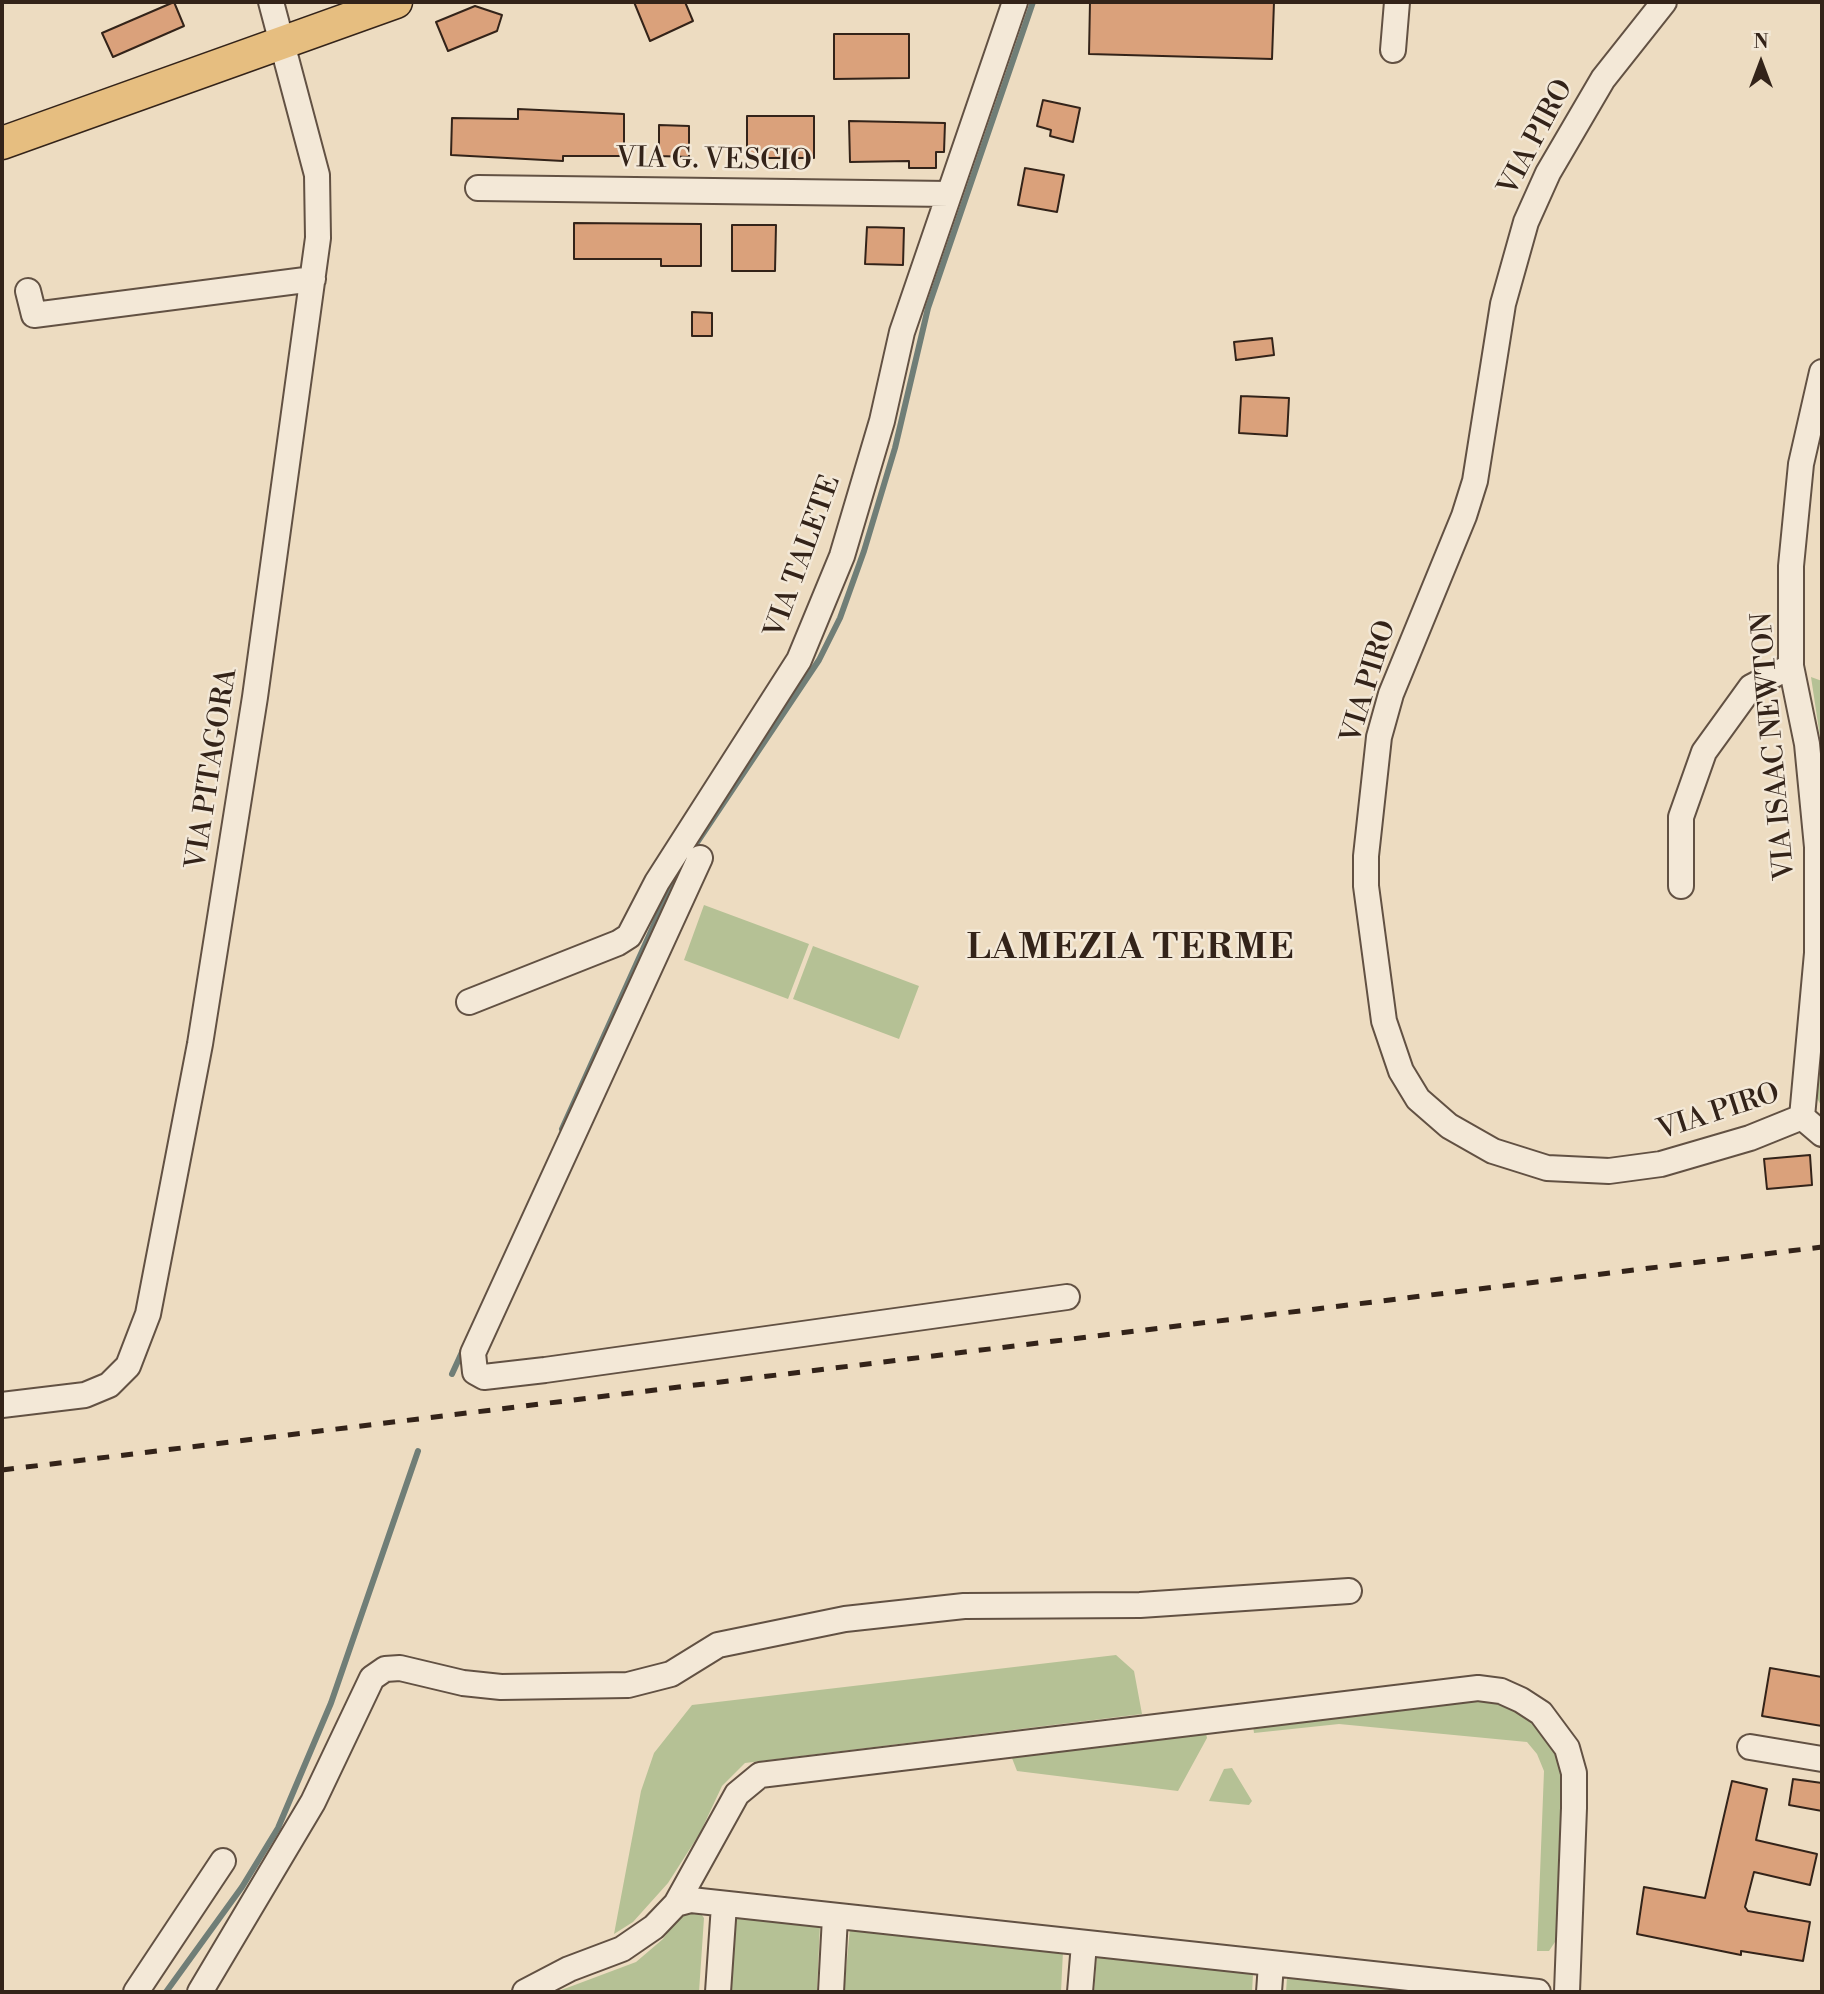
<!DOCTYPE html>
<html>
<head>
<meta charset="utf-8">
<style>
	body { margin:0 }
	#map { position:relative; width:1824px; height:1994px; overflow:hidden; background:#eddcc1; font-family:"Libre Bodoni",serif }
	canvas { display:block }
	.frame { position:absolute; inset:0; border:4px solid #332319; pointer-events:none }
	.north { position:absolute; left:1726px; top:28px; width:70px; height:70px; -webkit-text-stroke:5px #f3e8d7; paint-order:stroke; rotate:0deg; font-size:19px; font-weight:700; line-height:28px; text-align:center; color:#332319 }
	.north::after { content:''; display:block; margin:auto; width:24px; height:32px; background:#332319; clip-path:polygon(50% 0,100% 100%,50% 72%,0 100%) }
</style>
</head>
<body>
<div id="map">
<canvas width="1824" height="1994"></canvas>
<div class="frame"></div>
<div class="north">N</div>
</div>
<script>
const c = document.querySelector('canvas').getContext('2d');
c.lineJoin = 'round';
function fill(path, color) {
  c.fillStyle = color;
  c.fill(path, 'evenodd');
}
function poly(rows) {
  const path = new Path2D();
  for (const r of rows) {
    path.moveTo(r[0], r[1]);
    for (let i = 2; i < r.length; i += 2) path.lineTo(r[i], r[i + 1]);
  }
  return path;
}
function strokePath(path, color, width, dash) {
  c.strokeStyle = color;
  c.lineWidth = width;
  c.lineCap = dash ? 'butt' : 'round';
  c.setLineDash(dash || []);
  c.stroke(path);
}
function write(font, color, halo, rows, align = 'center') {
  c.font = font + ' "Libre Bodoni",serif';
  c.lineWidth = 5;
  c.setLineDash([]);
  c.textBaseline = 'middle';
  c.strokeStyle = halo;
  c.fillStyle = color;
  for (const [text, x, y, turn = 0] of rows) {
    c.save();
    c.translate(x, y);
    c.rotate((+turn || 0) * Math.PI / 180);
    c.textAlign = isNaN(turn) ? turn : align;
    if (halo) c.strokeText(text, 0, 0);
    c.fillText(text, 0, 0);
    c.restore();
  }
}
fill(poly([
	[1811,677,1822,681,1822,750],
	[704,905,809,944,788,999,684,960],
	[813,946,919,986,899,1039,793,999],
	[1822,1006,1822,1107,1814,1093],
	[1116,1655,1134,1671,1142,1714,745,1763,722,1786,700,1833,668,1883,633,1922,614,1934,641,1791,654,1753,692,1705],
	[1500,1697,1529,1718,1553,1742,1562,1771,1557,1939,1549,1951,1537,1951,1544,1771,1537,1754,1527,1742,1339,1724,1254,1733,1253,1726],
	[1205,1729,1207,1738,1178,1791,1017,1771,1010,1753],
	[1232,1768,1252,1801,1249,1805,1209,1801,1224,1769],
	[697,1908,704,1918,699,1992,556,1992,636,1962,663,1939,683,1912],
	[732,1914,820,1924,817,1992,727,1992],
	[850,1928,1063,1951,1061,1992,844,1992],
	[1097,1956,1253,1974,1252,1992,1094,1992],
	[1287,1977,1421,1992,1286,1992]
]), '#b5c195');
strokePath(poly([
	[696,844,819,660,840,618,864,551,895,448,928,308,1033,2],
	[562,1129,676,876,688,856],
	[452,1374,463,1350],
	[166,1992,242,1887,278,1828,331,1703,418,1451]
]), '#707e77', 6);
const building = poly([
	[174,2,184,26,113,57,102,33,174,2],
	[634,2,685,2,693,21,650,41,634,2],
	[1090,2,1274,2,1272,59,1089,54,1090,2],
	[475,6,502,15,497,31,448,51,436,22,475,6],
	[834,34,909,34,909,78,834,79,834,34],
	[1043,100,1080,108,1073,142,1050,136,1051,130,1037,126,1043,100],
	[518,109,624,114,624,156,563,156,563,161,451,155,452,118,518,119,518,109],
	[747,116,814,116,814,158,747,158,747,116],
	[849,121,945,123,944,152,936,152,936,168,909,168,909,161,850,162,849,121],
	[659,125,689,126,689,157,659,156,659,125],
	[1025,168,1064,175,1057,212,1018,205,1025,168],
	[574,223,701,224,701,266,661,266,661,259,574,259,574,223],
	[732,225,776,225,775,271,732,271,732,225],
	[867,227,904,228,903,265,865,264,867,227],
	[692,312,712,313,712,336,692,336,692,312],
	[1272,338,1274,355,1236,360,1234,342,1272,338],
	[1241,396,1289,398,1287,436,1239,433,1241,396],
	[1810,1155,1812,1185,1767,1189,1764,1159,1810,1155],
	[1770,1668,1822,1677,1822,1726,1762,1716,1770,1668],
	[1793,1779,1822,1783,1822,1811,1789,1805,1793,1779],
	[1732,1781,1767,1789,1756,1840,1817,1854,1810,1885,1754,1872,1745,1907,1748,1911,1810,1922,1803,1961,1741,1951,1741,1955,1637,1934,1644,1887,1705,1898,1732,1781]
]);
fill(building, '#daa17b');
strokePath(building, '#332319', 2);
const minor = poly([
	[1664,2,1603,79,1548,173,1526,222,1503,304,1475,481,1464,516,1391,694,1379,737,1366,856,1366,886,1384,1021,1401,1071,1418,1099,1449,1126,1493,1151,1547,1168,1609,1171,1661,1164,1750,1138,1802,1117],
	[1393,50,1397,2],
	[478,188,949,194],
	[28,291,34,315,313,279],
	[700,858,473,1353,475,1372,484,1377,545,1370,1067,1297],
	[1681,886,1681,817,1704,752,1751,687,1791,666],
	[469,1002,618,943,629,936,657,882,799,660,842,556,882,421,902,332,1015,2],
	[1802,1117,1817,953,1817,847,1807,744,1791,666,1791,566,1801,464,1822,372],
	[1802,1117,1822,1134],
	[2,1405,85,1395,109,1385,128,1366,148,1314,200,1044,255,697,318,238,317,175,271,2],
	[1750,1747,1822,1759],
	[676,1904,737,1794,760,1775,1478,1688,1501,1691,1521,1700,1541,1713,1567,1748,1574,1773,1574,1808,1567,1992],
	[136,1992,223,1861],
	[200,1992,313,1802,372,1678,385,1669,400,1668,463,1683,501,1687,628,1685,671,1674,718,1645,845,1619,964,1606,1140,1605,1349,1591],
	[525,1992,569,1969,622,1949,654,1927,676,1904,691,1900,1538,1992],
	[718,1992,724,1905],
	[831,1992,835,1917],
	[1080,1992,1084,1944],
	[1269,1992,1271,1964]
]);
const major = poly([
	[2,143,396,2]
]);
strokePath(minor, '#625143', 28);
strokePath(major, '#332319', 35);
strokePath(minor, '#f3e8d7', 24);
strokePath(major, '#e6be80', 32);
strokePath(poly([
	[2,1470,1822,1247]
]), '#332319', 5, [12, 12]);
write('28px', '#332319', '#f3e8d7', [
	["VIA PIRO",1537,138,-62],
	["VIA G. VESCIO",714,161,1],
	["VIA TALETE",804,557,-70],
	["VIA PIRO",1370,682,-73],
	["VIA ISAAC NEWTON",1775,746,-95],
	["VIA PITAGORA",213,769,-81],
	["VIA PIRO",1719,1113,-18]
]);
c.letterSpacing = '2px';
write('bold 35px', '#332319', '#f3e8d7', [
	["LAMEZIA TERME",1131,950]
]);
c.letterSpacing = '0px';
</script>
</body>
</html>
